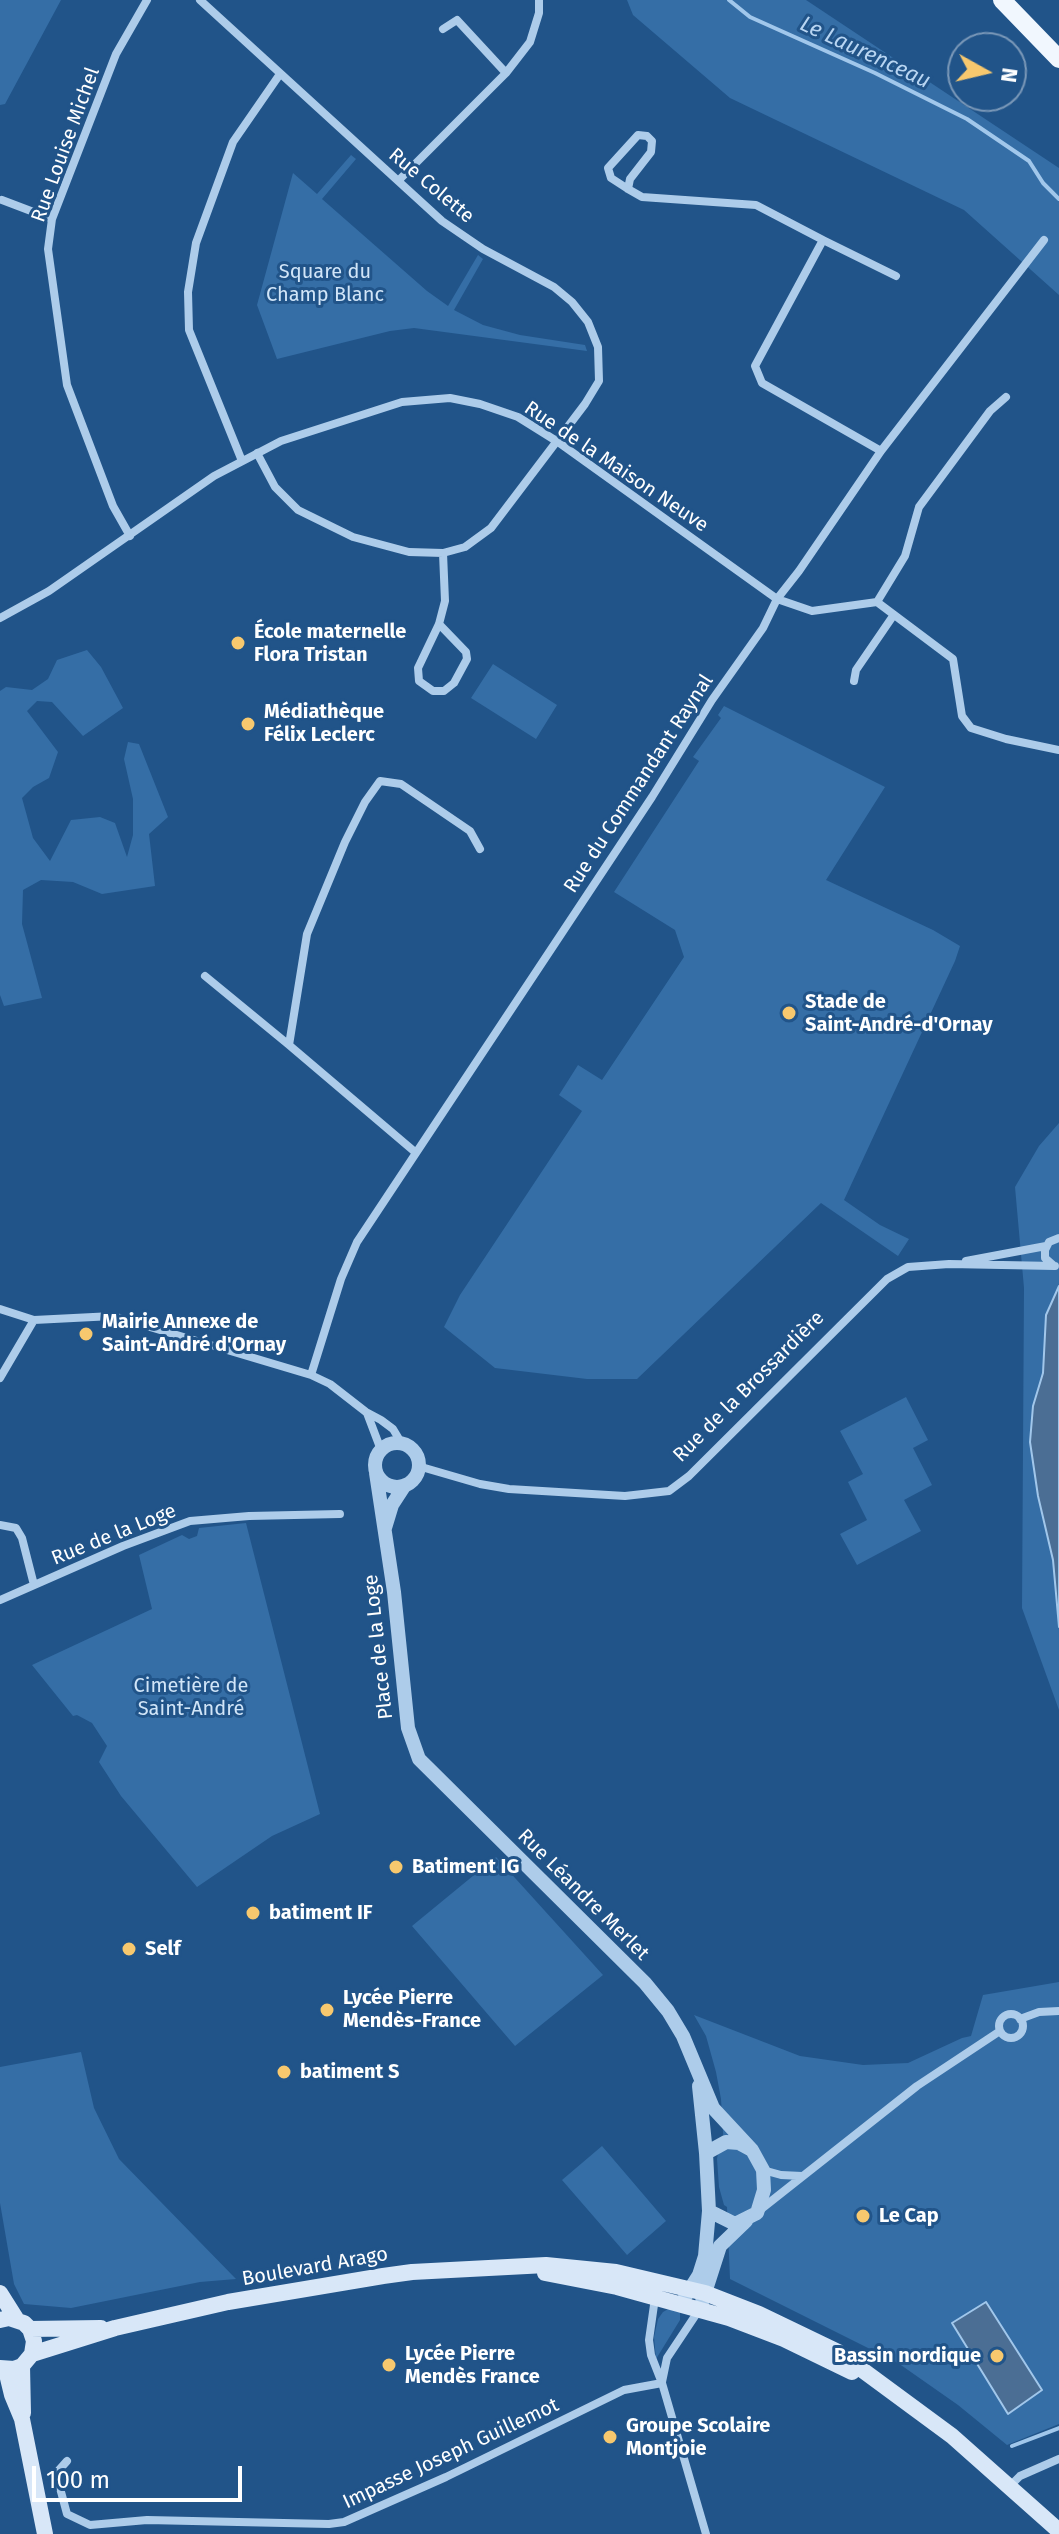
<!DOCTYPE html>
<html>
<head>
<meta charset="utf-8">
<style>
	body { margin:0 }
	#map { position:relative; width:1059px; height:2534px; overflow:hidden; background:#215489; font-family:"Fira Sans",sans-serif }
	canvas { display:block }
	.north { position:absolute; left:947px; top:32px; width:80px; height:80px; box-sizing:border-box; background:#215489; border:2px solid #7a98b8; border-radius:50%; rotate:98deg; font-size:22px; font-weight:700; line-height:32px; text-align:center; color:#fff }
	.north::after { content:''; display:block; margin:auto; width:28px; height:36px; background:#f7c86e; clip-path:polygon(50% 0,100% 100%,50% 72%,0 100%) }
	.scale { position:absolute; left:32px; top:2466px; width:210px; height:36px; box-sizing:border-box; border:4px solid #fff; border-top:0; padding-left:10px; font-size:24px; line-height:28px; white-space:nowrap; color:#fff; -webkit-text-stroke:6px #215489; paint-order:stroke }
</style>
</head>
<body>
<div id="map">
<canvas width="1059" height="2534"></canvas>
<div class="north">N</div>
<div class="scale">100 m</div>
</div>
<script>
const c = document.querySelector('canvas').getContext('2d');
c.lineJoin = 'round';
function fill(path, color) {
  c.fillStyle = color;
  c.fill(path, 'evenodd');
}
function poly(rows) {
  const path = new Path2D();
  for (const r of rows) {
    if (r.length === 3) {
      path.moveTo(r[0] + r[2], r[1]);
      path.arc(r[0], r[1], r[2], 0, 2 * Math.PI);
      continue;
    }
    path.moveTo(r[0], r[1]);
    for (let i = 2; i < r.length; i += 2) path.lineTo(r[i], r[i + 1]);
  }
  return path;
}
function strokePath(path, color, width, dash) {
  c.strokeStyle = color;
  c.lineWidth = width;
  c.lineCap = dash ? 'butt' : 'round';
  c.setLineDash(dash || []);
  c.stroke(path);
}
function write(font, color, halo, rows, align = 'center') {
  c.font = font + ' "Fira Sans",sans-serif';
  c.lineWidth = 6;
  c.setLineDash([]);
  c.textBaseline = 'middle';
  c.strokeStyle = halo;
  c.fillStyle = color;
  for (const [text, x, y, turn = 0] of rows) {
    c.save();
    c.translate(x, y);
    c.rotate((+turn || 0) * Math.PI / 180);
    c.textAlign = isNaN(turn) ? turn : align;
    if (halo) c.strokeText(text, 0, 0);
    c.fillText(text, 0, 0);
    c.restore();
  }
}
fill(poly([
	[0,0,61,0,5,104,0,105],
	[627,0,806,0,1059,168,1059,295,964,210,730,98,633,15],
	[351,155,356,159,322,199,427,291,448,306,478,255,483,259,454,310,483,325,520,335,585,345,587,351,414,328,390,331,277,359,257,305,293,173,317,194],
	[87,650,101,667,123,708,83,736,52,702,37,701,27,711,58,752,49,778,33,787,22,798,33,838,50,861,71,820,100,817,115,823,127,857,133,835,133,799,124,759,128,742,139,744,168,817,149,834,155,886,102,894,73,882,41,880,23,890,22,924,42,998,4,1006,0,995,0,691,6,687,32,690,48,679,57,660],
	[493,664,557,705,536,739,471,698],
	[724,706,885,787,826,880,933,930,960,946,955,961,844,1200,880,1225,909,1239,898,1256,821,1203,637,1379,587,1379,495,1368,444,1327,460,1295,582,1111,559,1095,578,1065,602,1080,684,957,675,930,614,892,699,761,693,757,721,718,718,715],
	[1059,1123,1059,1710,1022,1608,1024,1288,1015,1187,1039,1146],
	[906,1397,928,1440,913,1448,932,1485,904,1500,921,1531,857,1565,840,1534,867,1520,848,1482,863,1474,840,1431],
	[246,1523,320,1814,272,1836,197,1887,121,1796,99,1762,107,1746,92,1723,77,1715,73,1716,32,1665,152,1609,139,1555,182,1535,189,1539,197,1536,199,1528],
	[496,1857,603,1975,515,2046,412,1926],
	[1059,1982,1059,2424,1007,2445,958,2405,898,2363,730,2279,727,2207,724,2205,719,2187,717,2159,718,2153,724,2149,721,2099,716,2072,706,2036,694,2015,800,2056,863,2065,908,2063,962,2038,971,2036,983,1995],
	[81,2052,94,2108,119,2159,236,2279,200,2282,71,2308,24,2304,14,2284,0,2203,0,2067],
	[602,2146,666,2221,627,2255,562,2180],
	[670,2308,680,2312,680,2320,656,2359,654,2337,658,2319,663,2312]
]), '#356ea6');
const water = poly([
	[1059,1286,1059,1627,1053,1560,1038,1496,1030,1442,1033,1406,1043,1373,1046,1315,1059,1286],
	[986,2302,1042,2390,1008,2414,952,2323,986,2302]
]);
fill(water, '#4b6e94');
strokePath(water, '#a1c7eb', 2);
strokePath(poly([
	[729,0,750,17,875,73,967,119,1029,161,1043,183,1059,199],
	[1012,2446,1059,2428]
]), '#a1c7eb', 4);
strokePath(poly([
	[200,0,442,221,483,249,554,287,572,302,588,322,598,347,599,381,585,404,491,528,465,547,443,553,409,552,353,537,298,510,275,487,257,453],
	[443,29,457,20,506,73],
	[398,181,506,73,530,42,539,13,539,0],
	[628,189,630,179,651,152,652,141,647,136,638,135,608,168,611,178,628,189,642,197,756,205,823,240,755,366,762,383,881,451],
	[2,200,52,219],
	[823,240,896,276],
	[242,461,189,330,188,292,196,243,233,142,280,74],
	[130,536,113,506,67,385,48,249,52,219,116,54,147,0],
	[877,602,905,556,919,507,990,411,1006,397],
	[0,618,49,591,214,476,281,441,402,402,450,398,480,404,518,417,558,442,777,599,812,611,877,602,953,659,962,716,971,728,1006,739,1059,750],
	[439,624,466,652,467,659,454,683,444,691,433,691,419,681,418,668,439,624,445,601,443,553],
	[854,681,856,670,893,616],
	[205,976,289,1045],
	[415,1152,289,1045,307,934,345,842,365,802,380,781,401,784,470,831,480,849],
	[966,1261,1046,1246],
	[1053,1265,1045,1258,1045,1250,1049,1242,1059,1238],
	[0,1309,34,1320,113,1316,311,1375,330,1384,366,1412,381,1420,393,1429,402,1444],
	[311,1375,341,1279,357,1242,652,797,712,700,763,628,777,599,799,571,881,451,1044,240],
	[0,1378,34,1320],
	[367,1413,381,1450],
	[418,1466,480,1484,509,1489,625,1496,669,1491,689,1476,887,1279,908,1267,949,1264,1055,1266],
	[0,1525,16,1528,22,1538,34,1585],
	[0,1600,123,1546,190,1521,249,1516,340,1514],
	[1011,2026,12],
	[1020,2019,1039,2012,1059,2011],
	[763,2170,781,2175,802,2176],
	[760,2210,917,2086,1000,2031],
	[655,2298,649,2340,651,2355,662,2383,706,2534],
	[662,2382,667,2358,699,2310],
	[67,2461,59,2470,60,2488,67,2514,90,2525,147,2520,329,2524,344,2522,446,2477,624,2390,662,2383],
	[1010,2486,1020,2476,1059,2459]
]), '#adccea', 8);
strokePath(poly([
	[397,1465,22],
	[376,1473,394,1592,408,1728,419,1759,645,1983,668,2011,683,2036,713,2108,752,2150,763,2170,764,2190,757,2213,735,2224,709,2211,706,2153,726,2142,739,2143,752,2150],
	[385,1528,392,1505,405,1485],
	[699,2086,706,2153],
	[685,2297,699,2275,705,2256,709,2211],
	[702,2302,720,2246,746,2221]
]), '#adccea', 14);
strokePath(poly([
	[545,2273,617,2287,729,2318,784,2339,852,2372],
	[0,2293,17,2320],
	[0,2320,9,2318,24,2323,30,2329,34,2341,32,2354,22,2366,14,2369,0,2368],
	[30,2329,101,2328],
	[32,2354,115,2328,228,2302,383,2276,412,2272,546,2265,616,2272,705,2293,759,2314,838,2352,952,2436,1059,2531],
	[22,2366,23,2413],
	[6,2370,12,2395,22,2419,45,2534]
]), '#d8e7f8', 16);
strokePath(poly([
	[1002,0,1059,59]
]), '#f1f7fe', 18);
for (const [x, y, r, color] of [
	[238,643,8,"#f7c86e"],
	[248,724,8,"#f7c86e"],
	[789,1013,8,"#f7c86e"],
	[86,1334,8,"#f7c86e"],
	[396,1867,8,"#f7c86e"],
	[253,1913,8,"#f7c86e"],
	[129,1949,8,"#f7c86e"],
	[327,2010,8,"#f7c86e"],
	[284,2072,8,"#f7c86e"],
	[863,2216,8,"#f7c86e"],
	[997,2356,8,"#f7c86e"],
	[389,2365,8,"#f7c86e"],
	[610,2437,8,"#f7c86e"]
]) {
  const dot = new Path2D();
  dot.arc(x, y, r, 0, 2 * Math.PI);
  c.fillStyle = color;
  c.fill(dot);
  strokePath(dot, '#215489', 3);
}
write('20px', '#fff', '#215489', [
	["Rue Louise Michel",66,145,-70],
	["Rue Colette",431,186,40],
	["Rue de la Maison Neuve",616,467,34],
	["Rue du Commandant Raynal",639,784,-57],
	["Rue de la Brossardière",749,1387,-45],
	["Rue de la Loge",114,1535,-22],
	["Place de la Loge",379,1647,-96],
	["Rue Léandre Merlet",583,1895,45],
	["Boulevard Arago",315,2267,-10],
	["Impasse Joseph Guillemot",451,2454,-25]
]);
write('20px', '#d1e5f8', '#215489', [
	["Square du",325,272],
	["Champ Blanc",325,295],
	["Cimetière de",191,1686],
	["Saint-André",191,1709]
]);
write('bold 20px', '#fff', '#215489', [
	["École maternelle",254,632],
	["Flora Tristan",254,655],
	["Médiathèque",264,712],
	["Félix Leclerc",264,735],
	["Stade de",805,1002],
	["Saint-André-d'Ornay",805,1025],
	["Mairie Annexe de",102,1322],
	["Saint-André d'Ornay",102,1345],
	["Batiment IG",412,1867],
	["batiment IF",269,1913],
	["Self",145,1949],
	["Lycée Pierre",343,1998],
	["Mendès-France",343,2021],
	["batiment S",300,2072],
	["Le Cap",879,2216],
	["Lycée Pierre",405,2354],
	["Mendès France",405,2377],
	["Bassin nordique",981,2356,"right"],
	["Groupe Scolaire",626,2426],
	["Montjoie",626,2449]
], 'left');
write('italic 22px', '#b8d5f2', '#215489', [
	["Le Laurenceau",865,53,25]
]);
</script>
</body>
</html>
